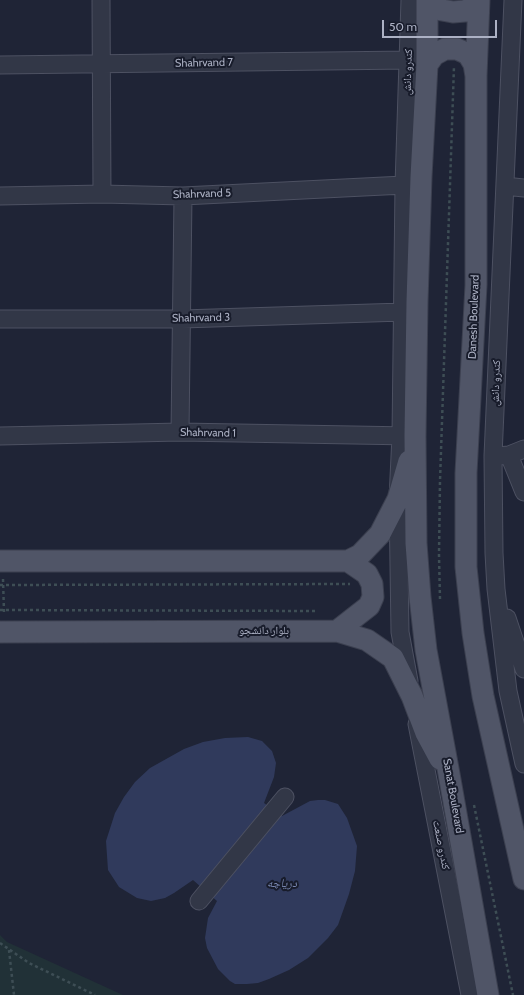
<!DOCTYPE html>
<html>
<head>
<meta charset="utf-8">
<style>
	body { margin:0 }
	#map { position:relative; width:524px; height:995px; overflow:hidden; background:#1f2436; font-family:Cabin,sans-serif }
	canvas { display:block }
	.scale { position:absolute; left:382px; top:20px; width:115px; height:18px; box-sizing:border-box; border:2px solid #acb1c4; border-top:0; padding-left:5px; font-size:12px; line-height:14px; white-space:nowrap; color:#acb1c4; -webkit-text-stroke:3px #181c2b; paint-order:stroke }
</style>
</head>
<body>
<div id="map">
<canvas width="524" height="995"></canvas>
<div class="scale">50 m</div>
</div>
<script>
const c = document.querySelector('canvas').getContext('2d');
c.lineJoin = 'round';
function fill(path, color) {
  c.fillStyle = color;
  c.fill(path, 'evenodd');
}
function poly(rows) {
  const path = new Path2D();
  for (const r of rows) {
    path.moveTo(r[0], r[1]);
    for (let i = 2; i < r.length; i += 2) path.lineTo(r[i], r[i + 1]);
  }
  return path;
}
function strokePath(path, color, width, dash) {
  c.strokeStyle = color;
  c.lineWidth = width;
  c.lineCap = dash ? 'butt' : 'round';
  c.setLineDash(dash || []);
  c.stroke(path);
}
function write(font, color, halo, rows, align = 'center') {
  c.font = font + ' Cabin,"Noto Naskh Arabic",sans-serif';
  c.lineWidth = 4;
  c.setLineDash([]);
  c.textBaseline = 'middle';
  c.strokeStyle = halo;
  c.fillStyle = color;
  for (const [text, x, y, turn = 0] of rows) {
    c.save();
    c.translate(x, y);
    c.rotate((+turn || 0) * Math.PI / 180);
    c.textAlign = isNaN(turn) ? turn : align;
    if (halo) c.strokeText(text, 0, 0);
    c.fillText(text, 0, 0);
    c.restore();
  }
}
fill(poly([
	[0,935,7,942,123,995,0,995]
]), '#213137');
fill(poly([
	[248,737,262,741,272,751,276,763,274,777,264,803,282,816,310,801,318,800,325,800,338,804,347,818,357,846,355,871,349,894,338,925,328,938,308,958,289,970,269,979,258,983,247,984,235,984,230,981,218,969,207,948,205,938,208,918,217,901,193,880,174,893,165,898,151,901,137,898,119,887,108,870,106,841,115,813,124,797,135,782,150,768,184,749,203,742,225,738]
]), '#303a5c');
const minor = poly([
	[101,0,102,194],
	[513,0,493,456,494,553,496,589,508,691,524,764],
	[0,65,408,60],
	[505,186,524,188],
	[0,196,102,194,183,196,404,185],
	[0,319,182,319,403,312],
	[180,432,183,196],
	[0,436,180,432,411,436],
	[509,455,524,492],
	[498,456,509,455,524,449],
	[507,618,524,669],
	[409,681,400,632,398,499,401,435,404,185,410,0],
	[417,724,470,995],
	[199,901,285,797]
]);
const major = poly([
	[427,0,427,65,421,177,417,302,415,436,416,543,420,597,426,650,449,774,488,995],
	[430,0,434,5,442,10,453,12,465,11,473,7,478,0],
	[479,0,476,76,476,285,466,473,466,567,473,633,483,696,524,879],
	[427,65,434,55,445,49,457,49,468,54,474,64,476,76],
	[0,561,348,561,360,555,380,534,398,499,409,461],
	[337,631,369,606,373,597,372,584,367,574,348,561],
	[0,632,337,631,367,640,393,658,412,696,426,733,440,759]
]);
strokePath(minor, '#4d5162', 19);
strokePath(major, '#3c4050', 23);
strokePath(poly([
	[3,579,4,612],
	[0,585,350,584],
	[440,599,439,555,440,481,454,66],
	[0,610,317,611],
	[474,805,513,995],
	[0,943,29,963,95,995],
	[9,950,14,995]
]), '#3e4e55', 2.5, [3, 3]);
strokePath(minor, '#323747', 17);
strokePath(major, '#505567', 21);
write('11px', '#acb1c4', '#181c2b', [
	["Shahrvand 7",204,63,-1],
	["کندرو دانش",408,72,-88],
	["Shahrvand 5",202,194,-2],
	["Danesh Boulevard",474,317,-88],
	["Shahrvand 3",201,318,-1],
	["کندرو دانش",496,383,-88],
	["Shahrvand 1",208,433,1],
	["بلوار دانشجو",264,631],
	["Sanat Boulevard",453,796,80],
	["کندرو صنعت",441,845,79]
]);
write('italic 12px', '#7a88b2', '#181c2b', [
	["دریاچه",282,883]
]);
</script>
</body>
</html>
